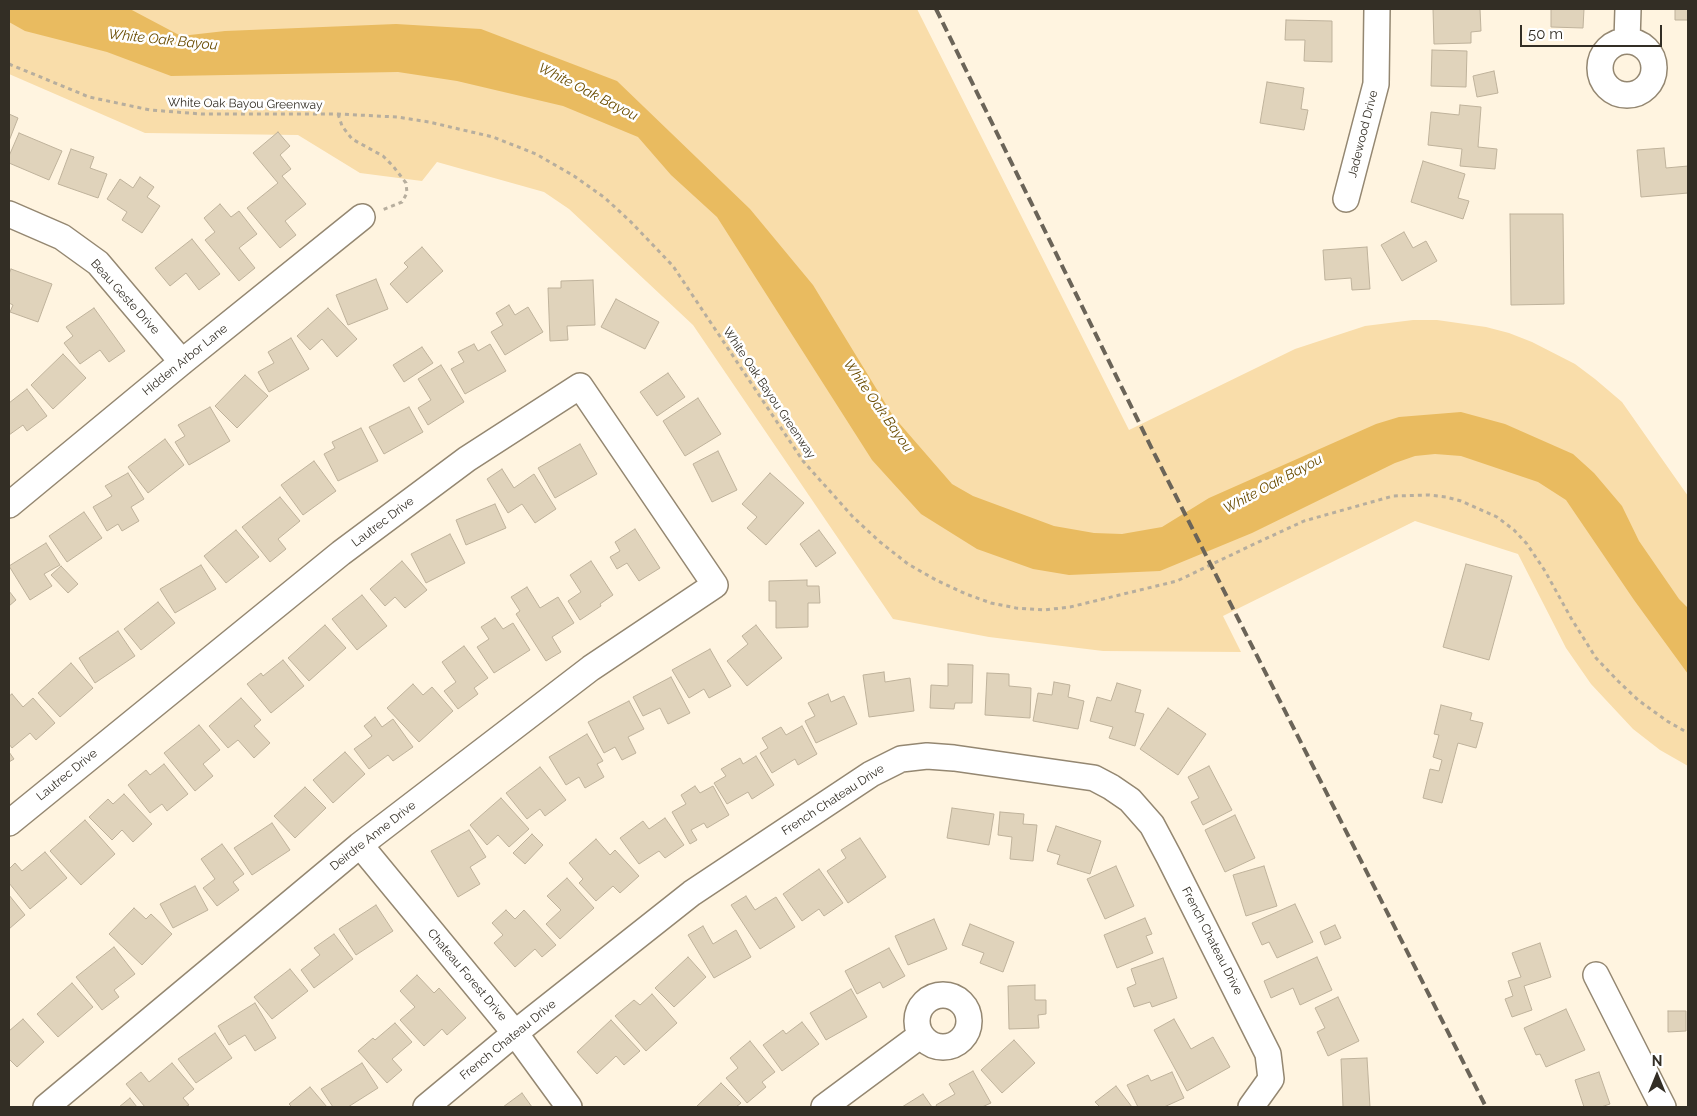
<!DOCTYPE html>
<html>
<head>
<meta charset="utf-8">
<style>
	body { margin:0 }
	#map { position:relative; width:1697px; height:1116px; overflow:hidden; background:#fff4e0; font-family:Raleway,sans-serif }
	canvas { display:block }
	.frame { position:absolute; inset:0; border:10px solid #332e25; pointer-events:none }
	.north { position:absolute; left:1632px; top:1051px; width:50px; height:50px; -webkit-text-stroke:4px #fff; paint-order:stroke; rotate:0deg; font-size:14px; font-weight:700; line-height:20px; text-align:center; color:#332e25 }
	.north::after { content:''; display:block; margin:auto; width:18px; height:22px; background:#332e25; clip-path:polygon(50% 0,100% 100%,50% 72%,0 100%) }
	.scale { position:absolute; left:1520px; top:25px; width:142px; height:22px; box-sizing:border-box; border:2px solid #332e25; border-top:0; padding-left:6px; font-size:15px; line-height:18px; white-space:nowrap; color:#332e25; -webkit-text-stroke:4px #fff; paint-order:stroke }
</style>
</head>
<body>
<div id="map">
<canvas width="1697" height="1116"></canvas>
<div class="frame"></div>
<div class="north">N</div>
<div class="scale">50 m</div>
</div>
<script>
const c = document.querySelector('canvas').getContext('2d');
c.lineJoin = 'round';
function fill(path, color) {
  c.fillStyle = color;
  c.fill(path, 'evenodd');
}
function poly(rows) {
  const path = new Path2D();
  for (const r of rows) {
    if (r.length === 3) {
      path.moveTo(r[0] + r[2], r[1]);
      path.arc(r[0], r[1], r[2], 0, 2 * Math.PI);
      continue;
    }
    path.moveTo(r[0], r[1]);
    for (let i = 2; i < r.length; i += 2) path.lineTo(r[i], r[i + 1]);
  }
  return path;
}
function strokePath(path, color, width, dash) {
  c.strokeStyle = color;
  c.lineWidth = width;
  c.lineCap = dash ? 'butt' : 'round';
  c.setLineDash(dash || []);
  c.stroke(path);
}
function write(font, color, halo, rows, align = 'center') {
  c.font = font + ' Raleway,sans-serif';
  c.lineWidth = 5;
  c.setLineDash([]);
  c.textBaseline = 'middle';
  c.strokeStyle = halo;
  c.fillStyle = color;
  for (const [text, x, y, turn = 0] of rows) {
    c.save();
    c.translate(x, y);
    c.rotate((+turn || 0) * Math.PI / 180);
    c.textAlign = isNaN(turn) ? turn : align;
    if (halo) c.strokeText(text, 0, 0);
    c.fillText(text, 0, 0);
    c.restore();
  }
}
fill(poly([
	[9,9,917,9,1129,430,1295,349,1365,326,1413,320,1437,320,1486,327,1509,333,1532,342,1575,364,1595,379,1622,402,1688,496,1688,766,1660,750,1633,729,1591,684,1566,648,1518,554,1415,521,1223,616,1241,652,1103,651,989,637,893,619,693,325,569,209,544,192,437,162,422,181,360,173,298,135,145,133,9,74]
]), '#f9ddaa');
fill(poly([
	[9,9,130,9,181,36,225,31,396,24,481,29,617,81,750,209,813,285,893,416,952,484,973,496,1054,526,1094,533,1122,534,1162,527,1209,498,1376,424,1399,417,1461,412,1505,424,1573,454,1594,473,1622,506,1639,541,1679,599,1688,608,1688,674,1634,600,1566,500,1538,482,1461,456,1435,454,1415,456,1395,463,1252,533,1160,571,1069,575,1033,569,977,549,921,514,872,460,717,217,671,175,638,137,563,106,457,81,398,72,171,76,107,52,25,31,9,22]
]), '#e9bb60');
const building = poly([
	[1433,9,1480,9,1481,31,1471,32,1471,43,1434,44,1433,9],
	[1551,9,1584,9,1583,28,1551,27,1551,9],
	[1675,9,1688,9,1688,20,1675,20,1675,9],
	[1286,20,1332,21,1332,62,1304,61,1305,40,1285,40,1286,20],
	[1432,50,1467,51,1466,87,1431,86,1432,50],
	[1494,71,1498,93,1477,97,1473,76,1494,71],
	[1267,82,1304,88,1301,109,1308,110,1304,130,1260,123,1267,82],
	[1460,105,1481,107,1478,147,1497,149,1495,169,1460,166,1462,149,1428,145,1431,112,1459,115,1460,105],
	[9,114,18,118,9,141,9,114],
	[278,132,290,146,280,155,291,169,282,176,306,204,285,221,296,235,280,248,247,208,278,183,253,153,278,132],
	[19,133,62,151,49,180,9,163,9,156,19,133],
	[1664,148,1666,168,1688,166,1688,193,1641,197,1637,150,1664,148],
	[71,149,94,157,90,168,107,174,98,198,58,184,71,149],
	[1423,161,1465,174,1458,198,1469,201,1463,219,1411,202,1423,161],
	[140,177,154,187,147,197,160,206,142,233,122,220,127,212,107,199,120,179,133,188,140,177],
	[220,204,231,217,239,211,257,234,239,248,255,268,239,281,205,240,215,232,204,218,220,204],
	[1510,214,1563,214,1564,304,1511,305,1510,214],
	[1404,232,1413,248,1426,241,1437,261,1402,281,1381,245,1404,232],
	[192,239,220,274,199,290,186,273,170,286,155,268,192,239],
	[422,247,443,271,407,303,390,284,408,267,404,263,422,247],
	[1367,247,1370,289,1352,290,1351,278,1325,280,1323,250,1367,247],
	[11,269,52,284,38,322,10,312,13,305,9,303,9,274,11,269],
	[376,279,388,309,348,325,336,295,376,279],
	[593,280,595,325,567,326,568,340,550,341,548,288,561,288,561,281,593,280],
	[616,299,659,322,645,349,601,327,616,299],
	[509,305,515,315,528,307,543,332,505,355,491,332,503,325,496,313,509,305],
	[94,308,125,351,109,362,100,350,80,364,64,343,73,336,66,327,94,308],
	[328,308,357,339,337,357,322,339,310,350,297,336,328,308],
	[291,338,309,369,269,392,258,372,274,363,268,352,291,338],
	[474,344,478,351,490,344,506,371,465,394,451,369,464,362,458,352,474,344],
	[422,347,433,363,404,382,393,365,422,347],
	[63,354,86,378,53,409,31,385,63,354],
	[441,365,464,402,428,425,418,408,431,400,418,379,441,365],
	[668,373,685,397,657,416,640,392,668,373],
	[245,375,268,396,237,428,215,406,245,375],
	[27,389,47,416,27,431,23,425,9,435,9,403,27,389],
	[698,398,721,434,685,456,663,421,698,398],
	[210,407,230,441,189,465,175,442,185,436,178,425,210,407],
	[409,407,423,432,384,454,369,427,409,407],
	[361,428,378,461,338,481,324,454,335,448,332,442,361,428],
	[165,439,184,465,148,493,128,467,165,439],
	[580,444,597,474,555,498,538,468,580,444],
	[718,451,737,490,712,502,693,464,718,451],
	[314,461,336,491,303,515,281,485,314,461],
	[502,469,514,488,534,474,556,509,535,523,522,504,508,513,487,479,502,469],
	[128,473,144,499,131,507,139,521,122,531,118,524,107,531,93,507,112,496,105,486,128,473],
	[770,473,804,503,766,545,747,528,757,517,742,504,770,473],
	[280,497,300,521,278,539,286,549,270,562,242,527,280,497],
	[495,504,506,528,466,545,456,520,495,504],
	[84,512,102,538,67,562,49,536,84,512],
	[635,529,660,568,639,581,627,563,617,569,610,557,620,551,615,542,635,529],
	[236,530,259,557,226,583,204,556,236,530],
	[819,530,836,553,816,567,800,544,819,530],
	[450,534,465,563,426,583,411,554,450,534],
	[46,543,60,565,44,574,52,586,30,600,9,566,46,543],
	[402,561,427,590,405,608,395,597,385,606,370,589,402,561],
	[591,561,613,595,600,604,601,606,580,620,568,601,581,592,570,575,591,561],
	[1466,564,1512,576,1489,660,1443,647,1466,564],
	[201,565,216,589,175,613,160,589,201,565],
	[61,566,78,584,68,593,51,575,61,566],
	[807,580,807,586,819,586,820,603,808,603,808,627,776,628,776,601,769,601,769,581,807,580],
	[527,587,540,608,558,597,574,623,552,637,561,652,546,661,516,614,520,611,511,597,527,587],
	[9,591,16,600,9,606,9,591],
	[362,595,387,626,357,650,332,619,362,595],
	[158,602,175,623,141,650,124,629,158,602],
	[495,618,503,629,513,623,530,650,494,673,477,647,489,639,481,627,495,618],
	[325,625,346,648,309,681,288,658,325,625],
	[756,625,782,658,747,686,727,661,748,644,742,636,756,625],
	[118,631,135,656,95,683,79,658,118,631],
	[464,646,488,678,474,688,478,694,458,709,444,691,456,682,442,662,464,646],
	[710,649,731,686,709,698,704,689,689,698,672,670,710,649],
	[283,660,304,686,271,713,247,684,261,673,263,676,283,660],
	[71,663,93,688,60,717,38,693,71,663],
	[948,664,973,665,972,703,955,703,954,709,930,708,931,685,948,686,948,664],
	[884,672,885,682,910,678,914,711,869,717,863,675,884,672],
	[987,673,1009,674,1009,686,1031,688,1030,718,985,715,987,673],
	[671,677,690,713,668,724,660,708,643,716,633,697,671,677],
	[1054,682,1070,685,1068,697,1084,701,1078,729,1033,721,1038,693,1052,695,1054,682],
	[1117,683,1141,690,1135,712,1144,714,1135,746,1109,738,1113,727,1090,721,1097,697,1111,701,1117,683],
	[413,684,423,695,432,687,453,711,419,742,387,708,413,684],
	[12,694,23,707,33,698,55,723,36,740,30,733,12,748,9,744,9,696,12,694],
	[828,694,831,702,844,696,857,724,816,743,805,721,815,716,808,703,828,694],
	[241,698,261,720,254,726,270,743,254,758,238,740,228,748,209,726,241,698],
	[629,701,644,729,628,737,636,753,622,760,615,747,604,753,588,722,629,701],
	[1441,705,1472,713,1470,720,1483,723,1476,748,1458,743,1442,803,1423,798,1430,769,1439,771,1442,760,1433,757,1439,735,1434,734,1441,705],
	[1168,708,1206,734,1178,775,1140,749,1168,708],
	[375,717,382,727,393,719,413,747,393,761,388,755,369,769,354,749,372,736,364,726,375,717],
	[199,725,220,750,203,764,213,776,195,791,164,753,199,725],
	[802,726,817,754,798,765,795,759,772,773,760,753,768,748,762,738,781,727,786,735,802,726],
	[587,734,603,761,597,764,604,777,585,788,579,777,566,785,549,757,587,734],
	[9,752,14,759,9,762,9,752],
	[345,752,365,774,333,803,313,780,345,752],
	[756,756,774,785,752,799,748,792,727,804,714,783,726,776,721,769,740,758,743,764,756,756],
	[164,764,188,794,167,811,162,804,150,813,128,785,146,770,150,775,164,764],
	[1209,766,1232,810,1203,825,1191,802,1199,798,1188,777,1209,766],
	[540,767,566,800,545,816,540,809,527,819,506,793,540,767],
	[695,786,700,793,713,786,729,815,707,828,704,823,691,830,697,840,690,844,672,812,686,804,681,795,695,786],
	[305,787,326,808,295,838,274,816,305,787],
	[124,794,152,824,133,842,122,830,112,840,89,817,108,799,113,804,124,794],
	[501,798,529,829,509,847,498,835,487,845,470,825,501,798],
	[952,808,994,814,989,845,947,838,952,808],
	[1000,812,1024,814,1023,824,1037,825,1033,861,1010,859,1012,837,998,835,1000,812],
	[1235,815,1255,858,1225,872,1205,830,1235,815],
	[665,818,684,845,665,858,659,851,639,864,620,838,643,821,649,829,665,818],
	[85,820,115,854,81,885,50,851,85,820],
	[272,823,290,850,252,875,234,848,272,823],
	[1056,826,1101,841,1090,874,1057,864,1060,855,1047,851,1056,826],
	[469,830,486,857,470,867,480,884,458,897,431,851,469,830],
	[532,834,543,845,525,864,513,853,532,834],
	[860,838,886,877,848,903,827,871,846,858,841,850,860,838],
	[596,839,610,855,615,850,639,876,620,893,613,886,596,901,579,883,583,879,569,863,596,839],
	[222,844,244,874,233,882,239,890,217,906,203,888,215,879,201,859,222,844],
	[45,852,67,878,30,909,9,883,9,869,15,863,22,871,45,852],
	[1116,866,1134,906,1105,919,1087,879,1116,866],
	[1264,866,1277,906,1246,916,1233,875,1264,866],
	[819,869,843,903,824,916,819,909,802,921,783,894,819,869],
	[567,878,594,908,560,939,546,924,561,910,547,896,567,878],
	[195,886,208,910,173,928,160,904,195,886],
	[9,895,25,915,9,929,9,895],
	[746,896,755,910,776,897,795,927,760,949,731,905,746,896],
	[1295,904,1313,942,1277,958,1269,942,1262,945,1252,923,1295,904],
	[376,905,393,931,356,955,339,929,376,905],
	[134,908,146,919,151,914,172,934,142,965,109,934,134,908],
	[506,910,515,919,524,910,556,945,542,957,535,949,515,967,494,943,503,935,492,923,506,910],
	[1145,918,1152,934,1146,936,1153,953,1117,968,1104,935,1145,918],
	[934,919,947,949,908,965,895,936,934,919],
	[970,924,1014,942,1003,972,980,963,984,953,962,945,970,924],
	[1335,925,1341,938,1325,945,1320,932,1335,925],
	[703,926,713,944,736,930,751,957,714,978,688,935,703,926],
	[334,934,353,959,314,988,301,970,320,955,314,948,334,934],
	[1540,943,1551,977,1524,986,1532,1010,1512,1017,1505,999,1513,996,1508,981,1521,977,1512,953,1540,943],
	[114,947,135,974,114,990,119,997,102,1010,76,977,114,947],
	[889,948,905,976,883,988,880,982,857,994,845,971,889,948],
	[688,957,706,977,674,1007,655,988,688,957],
	[1317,957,1332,990,1300,1005,1293,988,1271,998,1264,981,1317,957],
	[1163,958,1177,998,1152,1007,1150,1002,1134,1007,1127,988,1136,984,1131,969,1163,958],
	[290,969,308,991,272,1019,254,997,290,969],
	[417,975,434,993,439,988,466,1018,447,1035,442,1029,424,1046,400,1020,415,1007,400,991,417,975],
	[72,983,93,1007,58,1037,37,1014,72,983],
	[1035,985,1035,1000,1046,1000,1046,1014,1038,1015,1039,1028,1009,1029,1008,986,1035,985],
	[851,989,867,1017,826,1040,810,1013,851,989],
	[652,994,677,1023,646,1051,615,1016,634,1000,640,1005,652,994],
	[1338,997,1359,1041,1328,1056,1317,1032,1325,1028,1315,1008,1338,997],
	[255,1003,276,1038,255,1051,245,1035,229,1045,218,1026,255,1003],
	[1566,1009,1585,1050,1546,1067,1540,1054,1536,1055,1524,1028,1566,1009],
	[1668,1011,1686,1011,1686,1031,1668,1032,1668,1011],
	[23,1019,44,1042,17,1067,9,1059,9,1031,23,1019],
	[1174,1019,1191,1049,1213,1037,1230,1067,1187,1091,1154,1030,1174,1019],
	[611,1020,640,1051,624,1065,616,1056,597,1074,577,1052,611,1020],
	[802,1022,819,1044,782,1071,763,1045,783,1030,786,1034,802,1022],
	[395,1023,412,1042,392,1059,402,1070,387,1083,358,1051,373,1038,375,1040,395,1023],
	[215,1033,232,1058,196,1083,178,1059,215,1033],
	[1014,1040,1035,1063,1002,1093,981,1070,1014,1040],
	[750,1041,775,1072,762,1082,766,1087,747,1103,726,1078,738,1068,730,1058,750,1041],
	[1367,1058,1370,1107,1343,1107,1341,1059,1367,1058],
	[172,1063,194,1089,183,1098,189,1105,185,1107,145,1107,126,1084,141,1072,149,1082,172,1063],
	[362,1063,378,1088,348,1107,333,1107,321,1089,362,1063],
	[973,1071,991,1103,982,1107,937,1107,936,1105,955,1094,949,1084,973,1071],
	[1172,1072,1184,1098,1164,1107,1138,1107,1127,1085,1148,1075,1151,1081,1172,1072],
	[1599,1072,1610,1104,1601,1107,1584,1107,1575,1080,1599,1072],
	[721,1083,741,1103,736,1107,696,1107,721,1083],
	[1116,1086,1132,1107,1100,1107,1095,1102,1116,1086],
	[310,1087,327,1107,292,1107,289,1104,310,1087],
	[522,1093,532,1107,503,1107,522,1093],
	[923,1094,932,1107,902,1107,923,1094],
	[130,1098,137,1107,119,1107,130,1098]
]);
fill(building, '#e0d3bb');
strokePath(building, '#bfb29b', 1);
const minor = poly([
	[1627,41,1628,9],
	[1627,68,27],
	[1346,199,1376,84,1377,9],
	[9,214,62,237,98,263,182,362],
	[9,505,182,362,362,217],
	[9,823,341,553,467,459,580,386,715,585,591,668,360,845,46,1107],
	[360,845,515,1033,569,1107],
	[1596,975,1663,1107],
	[943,1021,26],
	[426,1107,515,1033,692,893,871,774,901,759,927,756,954,758,1094,778,1111,787,1130,800,1152,825,1169,857,1268,1054,1271,1079,1251,1107],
	[824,1107,921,1035]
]);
strokePath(minor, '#948771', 28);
strokePath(poly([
	[9,64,89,97,150,110,201,114,338,114,397,117,429,122,493,137,536,154,574,176,605,198,630,221,673,266,803,461,853,517,880,542,908,564,936,580,966,594,991,603,1016,608,1044,610,1070,607,1177,581,1252,545,1304,521,1393,496,1429,495,1446,497,1461,501,1497,517,1514,530,1527,544,1545,571,1571,618,1596,658,1618,681,1638,700,1667,721,1688,733],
	[338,114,342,126,352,139,383,156,393,166,406,183,407,193,402,202,382,210]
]), '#b7ae9e', 3, [4, 4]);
strokePath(minor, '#fff', 25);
strokePath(poly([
	[936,9,1154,453,1486,1107]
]), '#6b6458', 4, [10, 5]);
write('12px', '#332e25', '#fff', [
	["White Oak Bayou Greenway",245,104,1],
	["Jadewood Drive",1363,134,-76],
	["Beau Geste Drive",125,297,48],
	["Hidden Arbor Lane",185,360,-39],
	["White Oak Bayou Greenway",769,393,56],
	["Lautrec Drive",383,522,-37],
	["Lautrec Drive",67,775,-39],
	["French Chateau Drive",833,800,-33],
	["Deirdre Anne Drive",373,836,-38],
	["French Chateau Drive",1212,941,63],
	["Chateau Forest Drive",467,975,50],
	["French Chateau Drive",508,1040,-39]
]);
write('italic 14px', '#6a4c00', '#fff', [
	["White Oak Bayou",163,40,6],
	["White Oak Bayou",588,92,27],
	["White Oak Bayou",878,406,55],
	["White Oak Bayou",1273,484,-28]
]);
</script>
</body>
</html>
